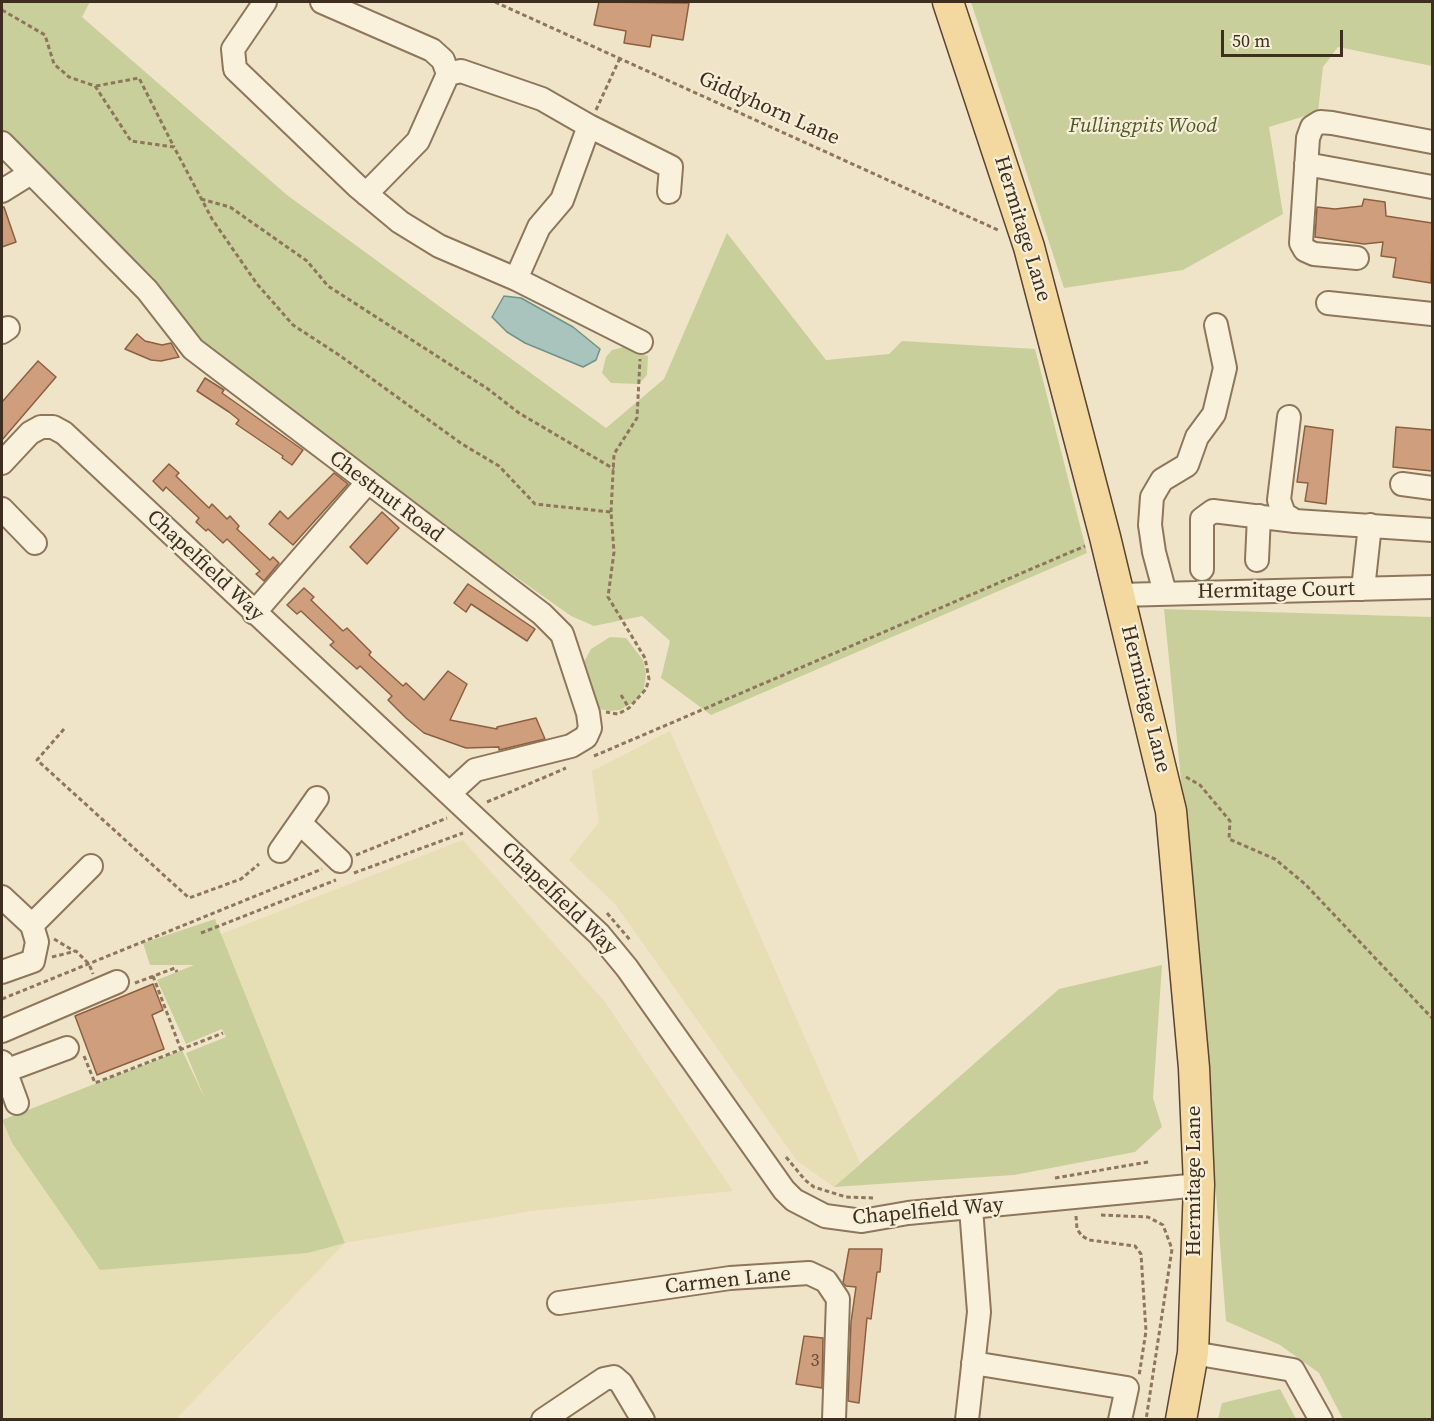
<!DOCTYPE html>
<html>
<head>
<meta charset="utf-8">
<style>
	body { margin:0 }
	#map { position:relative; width:1434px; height:1421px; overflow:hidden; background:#f0e4c8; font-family:"Source Serif 4",serif }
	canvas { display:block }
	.frame { position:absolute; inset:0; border:3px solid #3d2e20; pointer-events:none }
	.scale { position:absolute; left:1221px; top:30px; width:122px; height:27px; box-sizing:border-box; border:3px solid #3d2e20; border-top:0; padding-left:8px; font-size:18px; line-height:21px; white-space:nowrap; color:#3d2e20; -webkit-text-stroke:4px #f7eed8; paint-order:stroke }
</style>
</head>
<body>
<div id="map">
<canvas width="1434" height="1421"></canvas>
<div class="frame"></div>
<div class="scale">50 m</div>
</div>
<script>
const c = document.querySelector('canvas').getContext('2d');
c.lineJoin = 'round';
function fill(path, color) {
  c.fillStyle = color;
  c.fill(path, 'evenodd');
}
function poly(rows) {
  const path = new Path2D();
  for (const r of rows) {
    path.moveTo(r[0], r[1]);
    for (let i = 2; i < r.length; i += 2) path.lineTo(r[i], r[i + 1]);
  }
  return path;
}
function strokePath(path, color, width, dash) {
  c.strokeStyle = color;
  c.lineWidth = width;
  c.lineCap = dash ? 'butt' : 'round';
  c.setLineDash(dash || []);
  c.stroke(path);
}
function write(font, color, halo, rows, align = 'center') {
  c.font = font + ' "Source Serif 4",serif';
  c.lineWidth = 4.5;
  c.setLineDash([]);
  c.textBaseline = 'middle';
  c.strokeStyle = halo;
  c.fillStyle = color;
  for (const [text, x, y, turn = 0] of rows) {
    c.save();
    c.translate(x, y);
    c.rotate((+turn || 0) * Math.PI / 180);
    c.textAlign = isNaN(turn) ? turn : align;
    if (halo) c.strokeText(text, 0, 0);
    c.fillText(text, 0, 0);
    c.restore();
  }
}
fill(poly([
	[670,731,860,1163,834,1187,797,1161,615,904,569,860,599,822,592,771],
	[463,840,605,1002,733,1191,531,1211,345,1243,176,1419,2,1419,2,1120,12,1143,100,1270,308,1253,345,1243,221,934]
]), '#e6deb5');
fill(poly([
	[2,2,90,2,82,17,287,195,606,428,664,379,727,233,826,360,889,354,902,341,1035,349,1087,553,711,715,661,678,670,641,642,616,594,626,571,616,458,536,199,340,154,278,2,129],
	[971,2,1432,2,1432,66,1338,47,1323,67,1318,112,1269,127,1283,214,1183,270,1064,288],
	[624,347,648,356,647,375,639,384,611,383,602,373,606,357,612,350],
	[1164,609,1432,617,1432,1419,1343,1419,1319,1373,1280,1345,1226,1321,1193,901],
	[610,637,626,638,643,660,646,674,644,688,637,700,620,710,610,711,594,708,584,662,591,649],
	[215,919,345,1243,308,1253,100,1270,12,1143,2,1120,182,1050,205,1099,186,1053,226,1037,222,1029,186,1044,157,980,194,965,150,965,143,943],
	[1162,965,1153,1098,1162,1127,1135,1152,1014,1175,834,1187,1059,989],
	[1280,1389,1296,1419,1218,1419,1222,1403]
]), '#c9cf9b');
const water = poly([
	[504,296,521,298,573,327,600,349,596,360,583,367,525,343,507,332,492,317,504,296]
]);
fill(water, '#a9c4bc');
strokePath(water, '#6f938a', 1.5);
const building = poly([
	[599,2,689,3,683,40,652,35,650,47,624,43,626,31,594,25,599,2],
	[1364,199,1385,202,1386,216,1432,223,1431,283,1393,277,1396,258,1381,256,1383,242,1364,244,1315,237,1317,207,1335,209,1362,206,1364,199],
	[2,207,4,207,16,242,2,247,2,207],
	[137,334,145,341,162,345,171,343,179,357,161,361,151,360,125,349,137,334],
	[38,361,56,377,2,440,2,402,38,361],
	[205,378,224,390,222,393,303,450,292,465,282,458,283,456,236,424,239,420,229,412,197,391,205,378],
	[1305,426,1333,430,1326,504,1305,501,1308,483,1297,482,1305,426],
	[1396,427,1432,430,1432,471,1393,467,1396,427],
	[169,464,179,473,176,476,209,508,212,504,227,519,230,516,239,526,237,529,270,560,273,557,279,563,264,581,256,574,260,571,227,539,223,543,208,529,206,531,196,522,199,518,166,487,163,491,153,481,169,464],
	[334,473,348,484,293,545,269,524,280,511,288,519,334,473],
	[382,512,399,528,367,564,350,547,382,512],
	[468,584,535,629,527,641,471,604,466,612,454,603,468,584],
	[304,588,314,597,311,600,343,631,347,628,371,652,369,655,403,686,406,683,424,700,448,671,467,684,450,720,497,729,497,727,536,718,545,739,499,750,499,747,466,748,424,733,406,718,388,700,392,696,360,666,357,669,330,645,334,642,301,611,297,614,287,605,304,588],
	[153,984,163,1010,152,1015,164,1049,97,1075,75,1016,153,984],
	[849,1249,882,1249,880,1272,877,1272,871,1319,867,1318,859,1403,848,1401,851,1322,856,1287,846,1286,843,1283,849,1249],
	[804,1336,823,1338,822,1388,796,1384,804,1336]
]);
fill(building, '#cf9f7d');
strokePath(building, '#8d5f41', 1.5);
const minor = poly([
	[265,2,233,49,235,69,358,187,400,222,439,246,516,279,641,342],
	[322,2,432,50,443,60,448,74],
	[589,126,671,167,669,192],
	[2,143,147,290,193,349,542,614,562,634,588,713,590,728,586,737,571,746,475,770,450,793],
	[1306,164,1432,187],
	[2,191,31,173],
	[366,194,418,141,448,74,461,71,542,99,589,126,562,200,539,227,516,279],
	[1357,258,1314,254,1305,250,1301,243,1308,138,1312,127,1320,122,1332,123,1432,142],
	[1328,303,1432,314],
	[2,332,8,328],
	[1289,417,1279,500,1284,514,1295,521,1432,530],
	[2,463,30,433,41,427,53,427,64,433,599,934,627,968,784,1190,794,1200,825,1216,862,1221,908,1213,1199,1185],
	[1402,484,1432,488],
	[2,509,35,543],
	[1257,560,1259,516],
	[1202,569,1202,519,1213,511,1295,521],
	[1363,589,1370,525],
	[1165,593,1154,552,1150,525,1152,497,1162,480,1187,465,1197,437,1214,414,1225,368,1216,325],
	[1119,595,1432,587],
	[254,613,367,483],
	[300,823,340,861],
	[280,851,317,798],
	[2,897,32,925,37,942,33,961,2,972],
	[32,925,91,866],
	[2,1031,117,982],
	[2,1062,17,1103],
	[5,1071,67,1048],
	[559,1303,730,1278,809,1273,826,1281,838,1299,834,1420],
	[1193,1353,1293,1370,1321,1420],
	[973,1363,1127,1388,1120,1420],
	[543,1420,604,1379,614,1377,621,1383,643,1420],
	[967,1420,979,1312,971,1208]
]);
const major = poly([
	[948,2,1029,247,1105,537,1171,811,1194,1068,1199,1185,1193,1353,1181,1420]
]);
strokePath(minor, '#8d765c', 26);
strokePath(major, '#5b4430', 33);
strokePath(poly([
	[495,2,998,230],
	[2,10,45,35,54,64,69,77,95,86,131,141,174,147,212,219,257,284,293,325,339,355,462,444,499,466,535,504,611,512,614,552,608,597,645,658,649,679,646,689,629,708,618,714,606,712],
	[96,86,139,78,174,147],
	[596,110,620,58],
	[201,199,230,207,307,261,328,286,488,389,519,413,614,469],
	[611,512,614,454,637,418,640,359],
	[621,695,629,708],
	[64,729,37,760,189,898,241,879,259,864],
	[594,756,1085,546],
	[1186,777,1200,785,1230,821,1229,839,1275,859,1305,884,1432,1018],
	[487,802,566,768],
	[356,855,447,818],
	[354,873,463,833],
	[607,913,630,940],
	[201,933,336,880],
	[54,939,74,951],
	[52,957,76,951,89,964,93,974],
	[153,976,181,1050],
	[135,983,175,968,177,972],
	[2,999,322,869],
	[84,1056,95,1083,223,1033],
	[786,1157,805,1180,814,1187,846,1197,873,1198],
	[1055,1178,1148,1162],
	[1101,1215,1148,1217,1163,1225,1172,1249,1146,1420],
	[1076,1216,1077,1229,1082,1236,1089,1240,1135,1246,1141,1254,1146,1331,1139,1376]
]), '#8d765c', 3, [4.5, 3]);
strokePath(minor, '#faf1dc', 22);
strokePath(major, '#f3d9a0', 30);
write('18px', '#624a37', null, [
	["3",815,1361]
]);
write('21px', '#3d2e20', '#f7eed8', [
	["Giddyhorn Lane",769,109,24],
	["Hermitage Lane",1022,229,73],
	["Chestnut Road",386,497,37],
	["Chapelfield Way",205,566,43],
	["Hermitage Court",1276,591,-1],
	["Hermitage Lane",1145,699,76],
	["Chapelfield Way",559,899,44],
	["Hermitage Lane",1195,1181,-90],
	["Chapelfield Way",928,1212,-5],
	["Carmen Lane",728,1281,-6]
]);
write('italic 21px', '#4d5a26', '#f7eed8', [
	["Fullingpits Wood",1143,127]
]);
</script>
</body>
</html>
